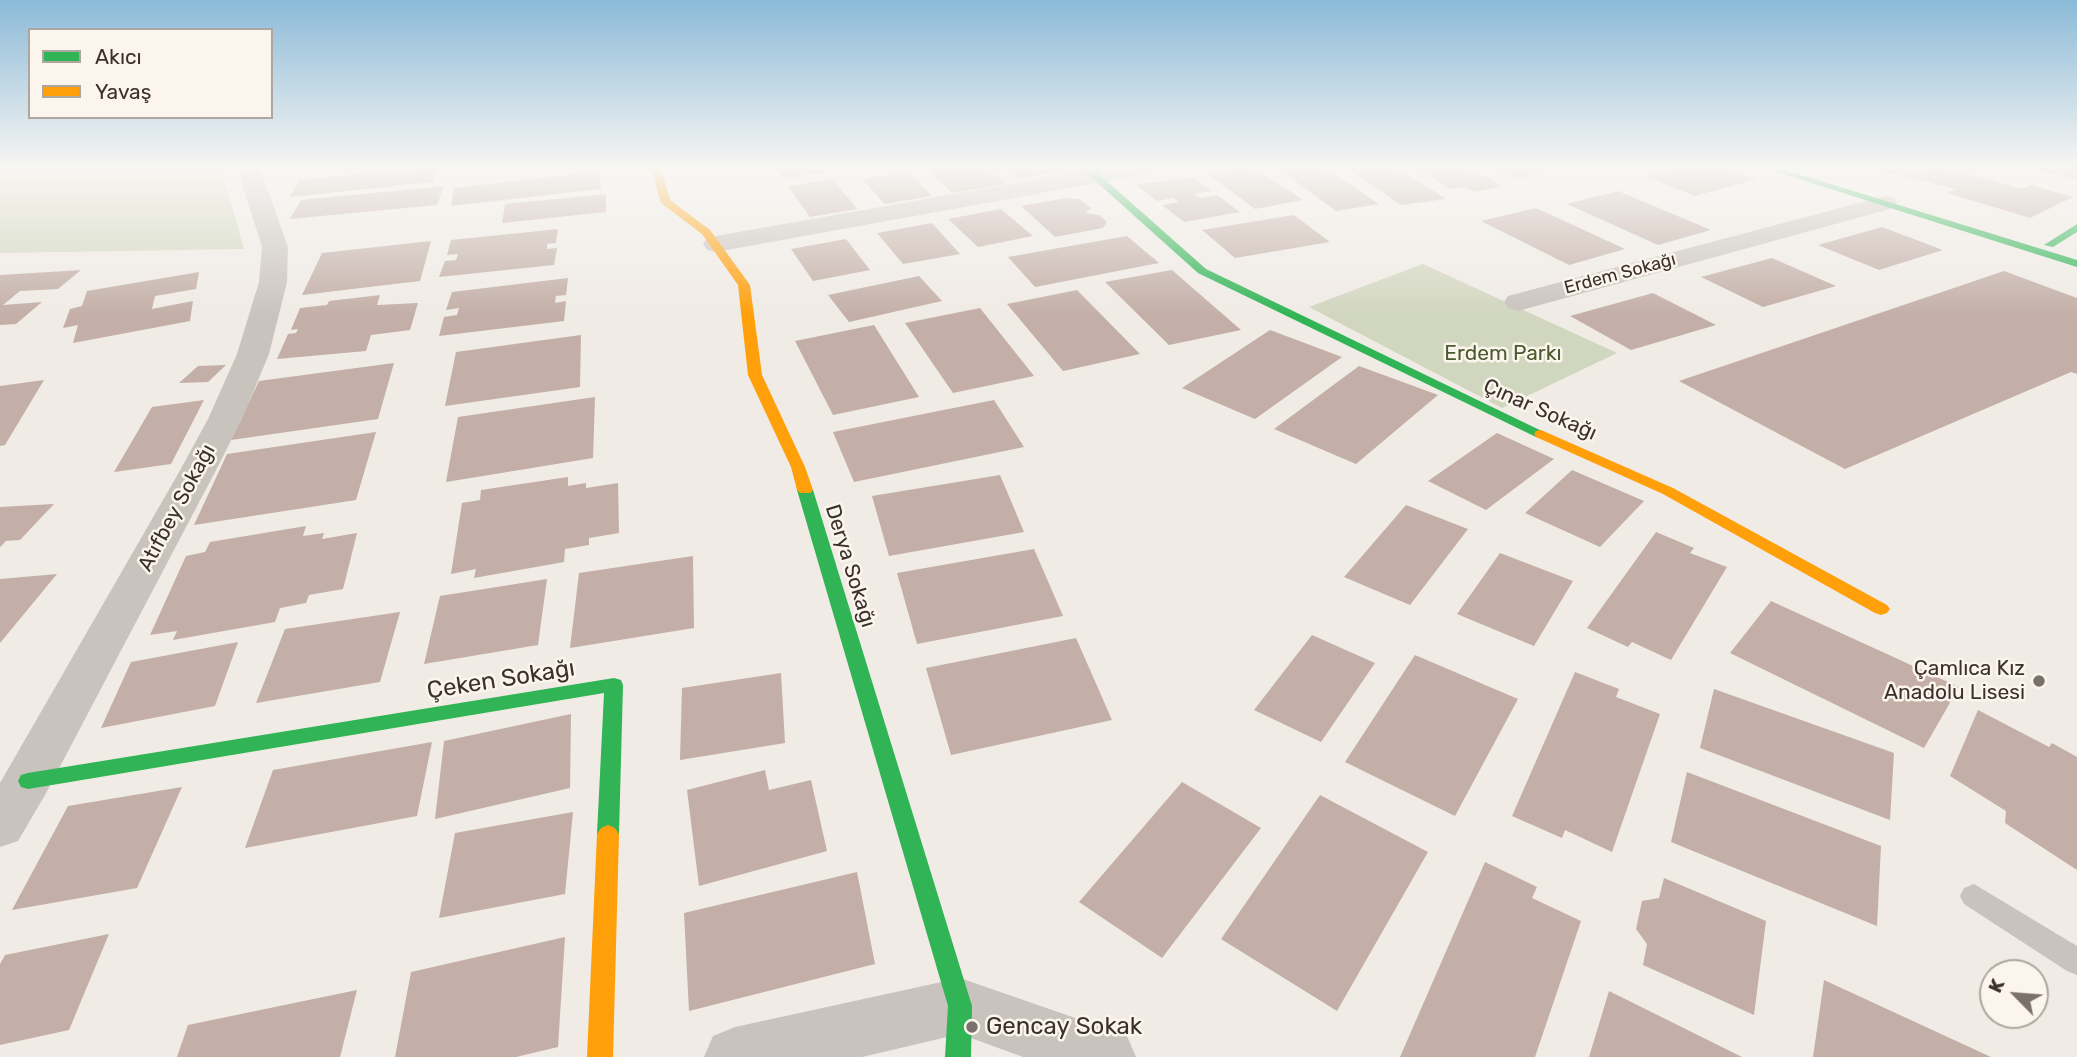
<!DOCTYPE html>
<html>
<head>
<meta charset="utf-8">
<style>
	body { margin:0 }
	#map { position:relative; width:2077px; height:1057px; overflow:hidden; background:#f0ebe5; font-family:Rubik,sans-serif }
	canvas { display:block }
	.legend { position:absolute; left:28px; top:28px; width:245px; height:91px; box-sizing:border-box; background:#fbf5ee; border:2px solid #aea6a0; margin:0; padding:9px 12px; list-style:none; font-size:21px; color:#3b302b }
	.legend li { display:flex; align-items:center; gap:14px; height:35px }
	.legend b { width:35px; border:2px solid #aea6a0 }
	.north { position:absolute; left:1979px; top:959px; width:70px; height:70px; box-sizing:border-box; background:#fbf5ee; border:2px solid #aea6a0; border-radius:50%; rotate:295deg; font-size:19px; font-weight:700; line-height:28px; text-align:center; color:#3b302b }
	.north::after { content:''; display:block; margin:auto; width:24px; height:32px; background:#7a716c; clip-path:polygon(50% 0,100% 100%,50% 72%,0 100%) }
</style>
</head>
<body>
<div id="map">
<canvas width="2077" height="1057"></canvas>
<ul class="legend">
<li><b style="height:9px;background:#30b455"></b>Akıcı</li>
<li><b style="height:9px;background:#ff9f0a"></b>Yavaş</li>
</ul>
<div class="north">K</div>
</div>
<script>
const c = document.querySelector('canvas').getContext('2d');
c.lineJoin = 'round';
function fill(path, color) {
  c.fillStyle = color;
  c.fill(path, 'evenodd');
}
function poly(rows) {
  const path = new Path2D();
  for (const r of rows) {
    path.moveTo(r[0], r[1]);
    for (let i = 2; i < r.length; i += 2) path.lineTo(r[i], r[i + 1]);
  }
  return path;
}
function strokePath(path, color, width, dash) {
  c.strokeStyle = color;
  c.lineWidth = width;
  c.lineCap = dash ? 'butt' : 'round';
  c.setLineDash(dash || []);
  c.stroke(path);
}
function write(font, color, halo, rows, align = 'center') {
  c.font = font + ' Rubik,sans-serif';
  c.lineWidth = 5;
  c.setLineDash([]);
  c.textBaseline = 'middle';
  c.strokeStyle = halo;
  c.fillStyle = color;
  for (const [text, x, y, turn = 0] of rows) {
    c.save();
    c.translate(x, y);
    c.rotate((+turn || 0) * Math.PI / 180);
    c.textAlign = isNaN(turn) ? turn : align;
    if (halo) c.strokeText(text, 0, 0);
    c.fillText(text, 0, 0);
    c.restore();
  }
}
fill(poly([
	[0,168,221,168,244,249,0,253],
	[1423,264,1617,353,1502,408,1309,307]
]), '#d1d6bf');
fill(poly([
	[414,168,437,168,433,182,290,197,299,180],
	[775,168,825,168,828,172,783,179],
	[926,168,987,168,1006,184,952,193],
	[1005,168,1059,168,1063,171,1018,179],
	[1236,168,1255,168,1303,200,1255,209,1206,173],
	[1277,168,1326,168,1379,204,1336,211],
	[1346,168,1398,168,1446,199,1401,205],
	[1414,168,1469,168,1503,186,1474,192,1465,187,1451,189],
	[1492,168,1555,168,1555,169,1516,179],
	[1673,168,1727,168,1757,179,1695,196,1644,176],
	[1948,168,2022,189,2031,185,2073,197,2030,218,1947,193,1956,189,1873,169],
	[2034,168,2077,168,2077,180,2034,169],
	[600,171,601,189,451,206,454,188],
	[908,171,932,196,885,204,862,179],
	[1192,177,1212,191,1194,194,1200,198,1217,195,1240,212,1184,222,1162,205,1179,202,1173,198,1157,201,1136,185],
	[833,179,857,209,810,217,788,186],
	[444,186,437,205,290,219,301,200],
	[1618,191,1711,230,1658,245,1567,204],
	[606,194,606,212,502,223,505,204],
	[1066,198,1079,199,1091,208,1085,213,1099,215,1107,222,1103,228,1055,237,1021,206],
	[1536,208,1625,249,1569,265,1481,221],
	[1001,209,1033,236,978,247,948,219],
	[1294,215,1330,242,1235,258,1202,230],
	[932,223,960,254,903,264,877,233],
	[1882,227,1943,250,1879,270,1818,245],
	[558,229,556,243,547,244,547,249,557,248,554,265,439,277,445,261,456,260,458,254,447,255,451,240],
	[1127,236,1159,263,1035,287,1008,257],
	[846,239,870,270,813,281,791,249],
	[431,241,420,281,302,295,322,253],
	[1772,258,1836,286,1763,307,1701,277],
	[81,270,58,289,20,291,3,305,42,302,16,324,0,325,0,275],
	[1172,270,1241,330,1169,345,1105,282],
	[2004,271,2077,298,2077,374,2071,372,1845,469,1679,381],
	[199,272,196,289,155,296,152,309,193,301,190,321,73,343,78,325,63,328,70,309,82,306,87,291],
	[919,276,942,301,849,322,828,295],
	[568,278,566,295,556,296,555,303,566,301,564,321,439,336,444,317,457,315,459,308,446,310,452,292],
	[1077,290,1140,354,1063,371,1007,304],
	[1653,293,1716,325,1631,350,1570,316],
	[380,295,377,305,418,303,410,330,371,335,366,351,277,359,288,334,296,333,298,329,291,330,300,308,327,305,329,301],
	[980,308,1034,376,953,393,905,323],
	[874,325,919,397,833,415,795,341],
	[1270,330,1342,357,1255,419,1182,388],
	[581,335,580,387,445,406,456,352],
	[394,363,378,419,231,440,259,381],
	[226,365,208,382,179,383,198,366],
	[1359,366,1438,395,1356,464,1274,429],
	[44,380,5,445,0,446,0,386],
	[595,397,593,458,446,482,458,417],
	[204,400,171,464,114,472,152,407],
	[994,400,1024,447,854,482,833,432],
	[376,432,356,500,194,525,227,454],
	[1497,433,1554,459,1486,510,1428,481],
	[1572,470,1644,501,1600,547,1525,513],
	[1000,475,1024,532,889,556,872,496],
	[568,477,568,486,586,483,586,488,618,483,619,533,589,538,589,545,565,549,564,562,474,578,476,569,451,574,462,503,480,500,481,490],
	[54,504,20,540,6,541,0,547,0,507],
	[1406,505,1468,529,1410,605,1344,577],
	[306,526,303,536,324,533,322,539,357,533,343,589,309,595,306,603,280,608,275,622,173,640,177,631,150,635,186,556,205,552,210,542],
	[1656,532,1694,548,1690,553,1727,567,1671,660,1632,642,1628,647,1587,628],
	[1034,549,1063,616,917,644,897,573],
	[1500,553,1573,581,1534,646,1457,614],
	[693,556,694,628,570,648,579,573],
	[57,574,0,643,0,579],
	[547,579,538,645,424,664,440,596],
	[1771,601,1959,687,1924,748,1730,653],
	[400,612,380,682,256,703,285,629],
	[1312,635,1375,663,1321,742,1254,710],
	[1076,638,1112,720,951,755,926,668],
	[238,642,215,706,101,728,131,662],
	[1415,655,1518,699,1455,816,1345,762],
	[1575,672,1619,689,1616,697,1660,714,1612,852,1565,830,1562,838,1512,816],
	[781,673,785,743,680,760,682,688],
	[1714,689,1894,753,1890,820,1700,748],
	[1978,710,2049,747,2052,743,2077,757,2077,870,2005,823,2006,811,1950,776],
	[571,714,570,788,435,819,444,741],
	[432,742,417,816,245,848,273,770],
	[765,770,769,790,811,780,827,851,699,886,687,790],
	[1687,772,1881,846,1877,926,1671,842],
	[1182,782,1261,828,1162,958,1079,902],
	[182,787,137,888,12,910,68,806],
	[1320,795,1428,852,1337,1011,1221,939],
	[573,812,565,894,439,918,455,833],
	[1485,862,1537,887,1532,898,1581,921,1535,1057,1400,1057],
	[857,872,875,964,689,1011,684,913],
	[1664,878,1766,921,1754,1015,1643,965,1647,944,1636,929,1642,901,1659,898],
	[109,934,69,1030,0,1045,0,964,5,955],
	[565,937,558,1047,516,1057,395,1057,411,972],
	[1824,980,1991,1057,1813,1057],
	[357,990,340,1057,177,1057,188,1025],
	[1609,991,1742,1057,1589,1057]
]), '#c3afa7');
fill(poly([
	[1974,884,2077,946,2077,975,2067,971,1964,904,1960,896,1964,888,1974,884]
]), '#c9c3be');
fill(poly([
	[237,168,260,168,288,247,287,282,269,354,242,419,214,474,45,795,18,841,0,847,0,783,178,474,208,419,237,354,259,282,262,247,237,168],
	[1101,168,1152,168,1149,173,1141,175,716,252,707,250,703,244,707,238,716,236,1101,168],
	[1885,196,1894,198,1897,203,1894,208,1518,311,1508,308,1504,302,1508,296,1885,196],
	[960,978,1127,1036,1136,1057,1023,1057,960,1034,862,1057,704,1057,713,1036,735,1027,960,978]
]), '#c9c3be');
fill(poly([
	[1081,168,1092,168,1206,269,1548,434,1541,438,1536,437,1198,273,1081,168],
	[1764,168,1779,168,2077,260,2077,267,1764,168],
	[2077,224,2077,232,2053,247,2044,245,2077,224],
	[805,485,813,490,972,1006,971,1057,945,1057,948,1006,797,490,805,485],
	[614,678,621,680,623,685,619,834,615,840,608,843,601,840,597,834,604,693,28,789,21,787,18,781,21,775,28,773,614,678]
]), '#30b455');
fill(poly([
	[651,168,661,168,670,200,710,230,750,285,762,375,805,467,813,490,810,493,800,493,797,490,791,467,748,375,738,285,702,234,661,203,651,168],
	[1541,430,1673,488,1887,605,1890,609,1887,613,1881,615,1875,613,1663,494,1536,437,1534,434,1536,431,1541,430],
	[608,825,615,828,619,834,613,1057,587,1057,597,834,601,828,608,825]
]), '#ff9f0a');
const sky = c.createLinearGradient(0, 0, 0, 316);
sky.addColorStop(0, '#8bbad8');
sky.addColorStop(0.53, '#f8f6f3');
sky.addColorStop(1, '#f8f6f300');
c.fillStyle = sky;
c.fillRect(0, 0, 2077, 316);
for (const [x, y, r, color] of [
	[2039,681,7,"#7a716c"],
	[972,1027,7,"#7a716c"]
]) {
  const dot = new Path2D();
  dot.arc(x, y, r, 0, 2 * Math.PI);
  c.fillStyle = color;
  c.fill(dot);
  strokePath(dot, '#fbf5ee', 2.5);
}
write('18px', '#3b302b', '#fbf5ee', [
	["Erdem Sokağı",1620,274,-15]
]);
write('21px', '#4a5a2e', '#fbf5ee', [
	["Erdem Parkı",1503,354]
]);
write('21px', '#3b302b', '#fbf5ee', [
	["Çınar Sokağı",1540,410,24],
	["Atıfbey Sokağı",177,508,-62],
	["Derya Sokağı",850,566,73]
]);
write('21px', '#3b302b', '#fbf5ee', [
	["Çamlıca Kız",2025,669],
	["Anadolu Lisesi",2025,693]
], 'right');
write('24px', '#3b302b', '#fbf5ee', [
	["Çeken Sokağı",501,680,-9]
]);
write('24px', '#3b302b', '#fbf5ee', [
	["Gencay Sokak",986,1027]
], 'left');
</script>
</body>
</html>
